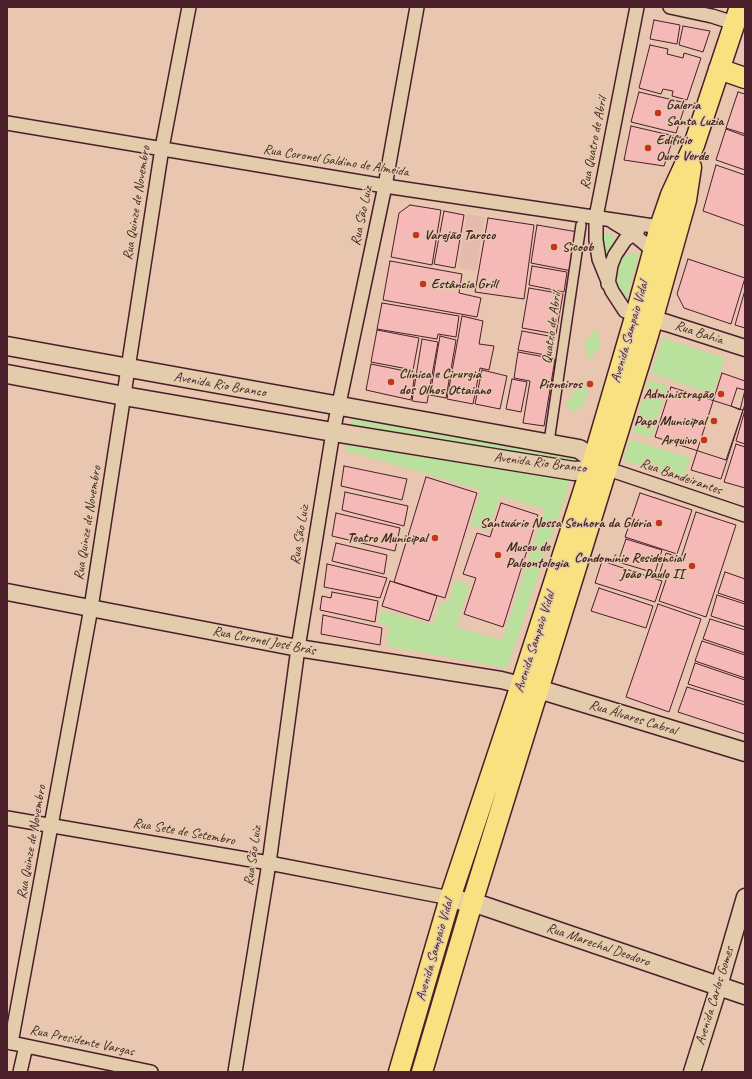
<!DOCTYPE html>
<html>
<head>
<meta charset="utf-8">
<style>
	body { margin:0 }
	#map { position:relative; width:752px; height:1079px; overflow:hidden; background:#e8c6af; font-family:Caveat,sans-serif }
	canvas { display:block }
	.frame { position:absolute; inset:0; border:8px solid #4a1f2b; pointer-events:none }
</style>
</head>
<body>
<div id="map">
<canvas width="752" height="1079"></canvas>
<div class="frame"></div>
</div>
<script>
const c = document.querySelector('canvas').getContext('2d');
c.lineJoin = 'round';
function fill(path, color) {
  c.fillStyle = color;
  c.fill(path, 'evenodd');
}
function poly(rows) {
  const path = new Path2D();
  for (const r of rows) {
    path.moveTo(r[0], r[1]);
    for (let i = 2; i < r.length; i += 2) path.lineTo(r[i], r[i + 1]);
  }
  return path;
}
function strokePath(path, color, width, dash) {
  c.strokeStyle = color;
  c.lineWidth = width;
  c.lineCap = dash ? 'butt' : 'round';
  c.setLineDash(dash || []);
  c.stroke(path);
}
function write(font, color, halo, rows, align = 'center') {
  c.font = font + ' Caveat,sans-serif';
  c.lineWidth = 3;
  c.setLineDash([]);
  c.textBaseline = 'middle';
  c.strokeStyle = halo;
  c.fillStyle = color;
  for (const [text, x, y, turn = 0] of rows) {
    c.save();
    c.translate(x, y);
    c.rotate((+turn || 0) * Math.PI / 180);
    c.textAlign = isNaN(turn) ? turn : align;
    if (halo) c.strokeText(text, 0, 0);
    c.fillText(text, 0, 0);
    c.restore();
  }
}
fill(poly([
	[467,214,485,217,476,271,458,268]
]), '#e6bbad');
fill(poly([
	[606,233,614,236,616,241,612,247,607,259,604,261,602,236],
	[632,253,639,253,627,298,619,286,615,275,619,259,626,255],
	[594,330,598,331,597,339,601,340,598,352,595,351,592,359,588,358,588,350,584,349,587,337,591,337],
	[664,338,725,358,713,394,651,373,661,341],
	[649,380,668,386,651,438,632,432],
	[576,381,590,384,584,404,573,413,565,403,573,396],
	[353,416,577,455,574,464,351,425],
	[630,439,690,458,683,480,623,460],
	[346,445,571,479,507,668,387,646,389,626,379,624,381,610,433,625,441,602,448,603,455,580,470,585,456,627,502,640,545,509,500,496,488,531,470,525,481,490,345,450]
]), '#b9e09c');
const building = poly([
	[654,20,680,25,677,44,650,39,654,20],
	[683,26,710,31,703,52,679,45,683,26],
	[650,45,668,49,667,54,683,58,684,53,701,58,687,100,672,96,673,91,663,89,661,94,639,88,650,45],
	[639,92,686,103,676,133,631,122,639,92],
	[738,92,745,94,745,134,726,128,738,92],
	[631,126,674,136,664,166,624,160,631,126],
	[726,129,745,136,745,170,716,160,726,129],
	[716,165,745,175,745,226,703,211,716,165],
	[410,205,441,210,432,265,391,257,399,213,410,205],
	[444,211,464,215,455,268,434,264,444,211],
	[488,218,534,225,524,299,475,292,488,218],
	[537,225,578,232,572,271,531,263,537,225],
	[688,259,745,278,731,324,684,308,677,294,688,259],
	[390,261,462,274,459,293,481,298,477,317,383,300,390,261],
	[532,266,567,272,564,292,529,285,532,266],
	[529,288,563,294,556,334,522,328,529,288],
	[745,290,745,328,735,325,745,290],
	[382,303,459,316,456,337,438,334,437,339,377,329,382,303],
	[462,316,483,321,479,344,494,346,489,370,480,368,473,404,447,399,462,316],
	[377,330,419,338,413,370,371,362,377,330],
	[522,331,554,337,551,356,518,350,522,331],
	[440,336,456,340,446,398,430,395,440,336],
	[422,339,438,342,427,403,412,401,422,339],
	[518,352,555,359,544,426,523,423,530,381,514,378,518,352],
	[371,364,415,373,411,400,366,390,371,364],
	[482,370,507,376,500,409,475,404,482,370],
	[722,373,745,381,745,404,721,479,691,470,722,373],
	[512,379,527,382,521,412,506,409,512,379],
	[671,387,743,410,726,460,655,437,671,387],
	[737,388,745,390,740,410,731,406,737,388],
	[745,410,745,444,736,441,745,410],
	[736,444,745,447,745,488,724,482,736,444],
	[344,466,407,479,402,500,341,486,344,466],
	[426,477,477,493,445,598,394,582,426,477],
	[345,492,408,506,404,526,342,510,345,492],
	[640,493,692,510,677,554,625,537,640,493],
	[501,503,538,515,503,627,464,614,476,578,463,574,477,533,490,537,501,503],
	[696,512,736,525,706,617,659,601,667,577,659,575,666,553,681,558,696,512],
	[336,513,400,528,395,551,332,536,336,513],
	[626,539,662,550,655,573,618,562,626,539],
	[336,543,387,555,384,574,332,561,336,543],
	[602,561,662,581,655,602,595,583,602,561],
	[327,564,387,578,380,598,324,587,327,564],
	[725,572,745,579,745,602,718,593,725,572],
	[390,581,437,596,429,621,382,606,390,581],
	[599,588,653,606,646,628,591,611,599,588],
	[332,592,378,601,375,622,320,610,322,596,331,598,332,592],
	[717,595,745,604,745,627,711,616,717,595],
	[658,604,701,619,669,712,626,697,658,604],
	[323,615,382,628,380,645,321,634,323,615],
	[710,619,745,630,745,653,703,639,710,619],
	[702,641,745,655,745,678,695,661,702,641],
	[695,663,745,680,745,702,688,684,695,663],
	[687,687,745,705,745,734,678,712,687,687]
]);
fill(building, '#f5b9b8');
strokePath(building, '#4a1f2b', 1);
const pedestrian = poly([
	[550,435,581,225]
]);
const minor = poly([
	[670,7,712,16,734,23],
	[7,123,385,186,660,227],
	[613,222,633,234,644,243,653,251,656,257],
	[608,284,611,265,615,255,625,240,638,230],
	[636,314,625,311,612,291,599,259,596,240,596,217,637,7],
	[608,469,745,515],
	[7,818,269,863,450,898],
	[7,1042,151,1072],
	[11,1043,91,608,162,148,189,7],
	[20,1072,26,1046],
	[235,1072,269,863,298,648,333,432,385,186,417,7]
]);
const tertiary = poly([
	[641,316,667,323,745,348],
	[7,592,298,648,501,680,521,685],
	[692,1072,719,986,745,897]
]);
const secondary = poly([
	[7,346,579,449,605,467],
	[7,374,124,396,333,432,574,471,604,469],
	[524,686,548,692,745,752],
	[450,898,484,906,745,995]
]);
const primary = poly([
	[719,69,745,78],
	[399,1072,450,898,521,685,590,471,636,314,660,227,671,195,694,145,740,7],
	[422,1072,472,903,648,335,686,200,691,167]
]);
strokePath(pedestrian, '#4a1f2b', 12);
strokePath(minor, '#4a1f2b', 16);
strokePath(tertiary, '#4a1f2b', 19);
strokePath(secondary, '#4a1f2b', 21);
strokePath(primary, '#4a1f2b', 23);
strokePath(pedestrian, '#e2ccab', 9);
strokePath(minor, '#e2ccab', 13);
strokePath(tertiary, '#e2ccab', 16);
strokePath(secondary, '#e2ccab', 18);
strokePath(primary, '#f9e181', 20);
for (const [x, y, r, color] of [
	[658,113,4,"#c8321e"],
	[648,148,4,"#c8321e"],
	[416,235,4,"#c8321e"],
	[554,247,4,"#c8321e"],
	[423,284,4,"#c8321e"],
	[391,382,4,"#c8321e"],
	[590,384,4,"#c8321e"],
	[721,394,4,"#c8321e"],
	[714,421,4,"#c8321e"],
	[704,440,4,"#c8321e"],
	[659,523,4,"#c8321e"],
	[435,538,4,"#c8321e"],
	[498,555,4,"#c8321e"],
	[692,566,4,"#c8321e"]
]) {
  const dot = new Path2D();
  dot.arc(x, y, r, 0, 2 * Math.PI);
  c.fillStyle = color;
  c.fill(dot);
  strokePath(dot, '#e2ccab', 1.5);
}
write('bold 14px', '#4a1f2b', '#e2ccab', [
	["Galeria",666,105],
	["Santa Luzia",666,121],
	["Edifício",656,140],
	["Ouro Verde",656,156],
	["Varejão Taroco",424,235],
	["Sicoob",562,247],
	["Estância Grill",431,284],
	["Clínica e Cirurgia",399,374],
	["dos Olhos Ottaiano",399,390],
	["Pioneiros",582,384,"right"],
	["Administração",713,394,"right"],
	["Paço Municipal",706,421,"right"],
	["Arquivo",696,440,"right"],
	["Santuário Nossa Senhora da Glória",651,523,"right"],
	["Teatro Municipal",427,538,"right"],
	["Museu de",506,547],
	["Paleontologia",506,563],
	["Condomínio Residencial",684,558,"right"],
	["João Paulo II",684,574,"right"]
], 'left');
write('14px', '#4a1f2b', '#e2ccab', [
	["Rua Quatro de Abril",594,143,-79],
	["Rua Coronel Galdino de Almeida",336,161,9],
	["Rua Quinze de Novembro",137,203,-81],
	["Rua São Luiz",362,216,-78],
	["Quatro de Abril",552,328,-82],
	["Avenida Sampaio Vidal",630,332,-74],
	["Rua Bahia",699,333,18],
	["Avenida Rio Branco",220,385,10],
	["Avenida Rio Branco",540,463,7],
	["Rua Bandeirantes",681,477,19],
	["Rua Quinze de Novembro",88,523,-81],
	["Rua São Luiz",300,535,-81],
	["Rua Coronel José Brás",264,641,11],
	["Avenida Sampaio Vidal",535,642,-72],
	["Rua Álvares Cabral",633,718,17],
	["Rua Sete de Setembro",184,832,10],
	["Rua Quinze de Novembro",32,842,-80],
	["Rua São Luiz",253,856,-82],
	["Rua Marechal Deodoro",598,945,19],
	["Avenida Sampaio Vidal",435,950,-74],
	["Avenida Carlos Gomes",715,996,-73],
	["Rua Presidente Vargas",82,1041,12]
]);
</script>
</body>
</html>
